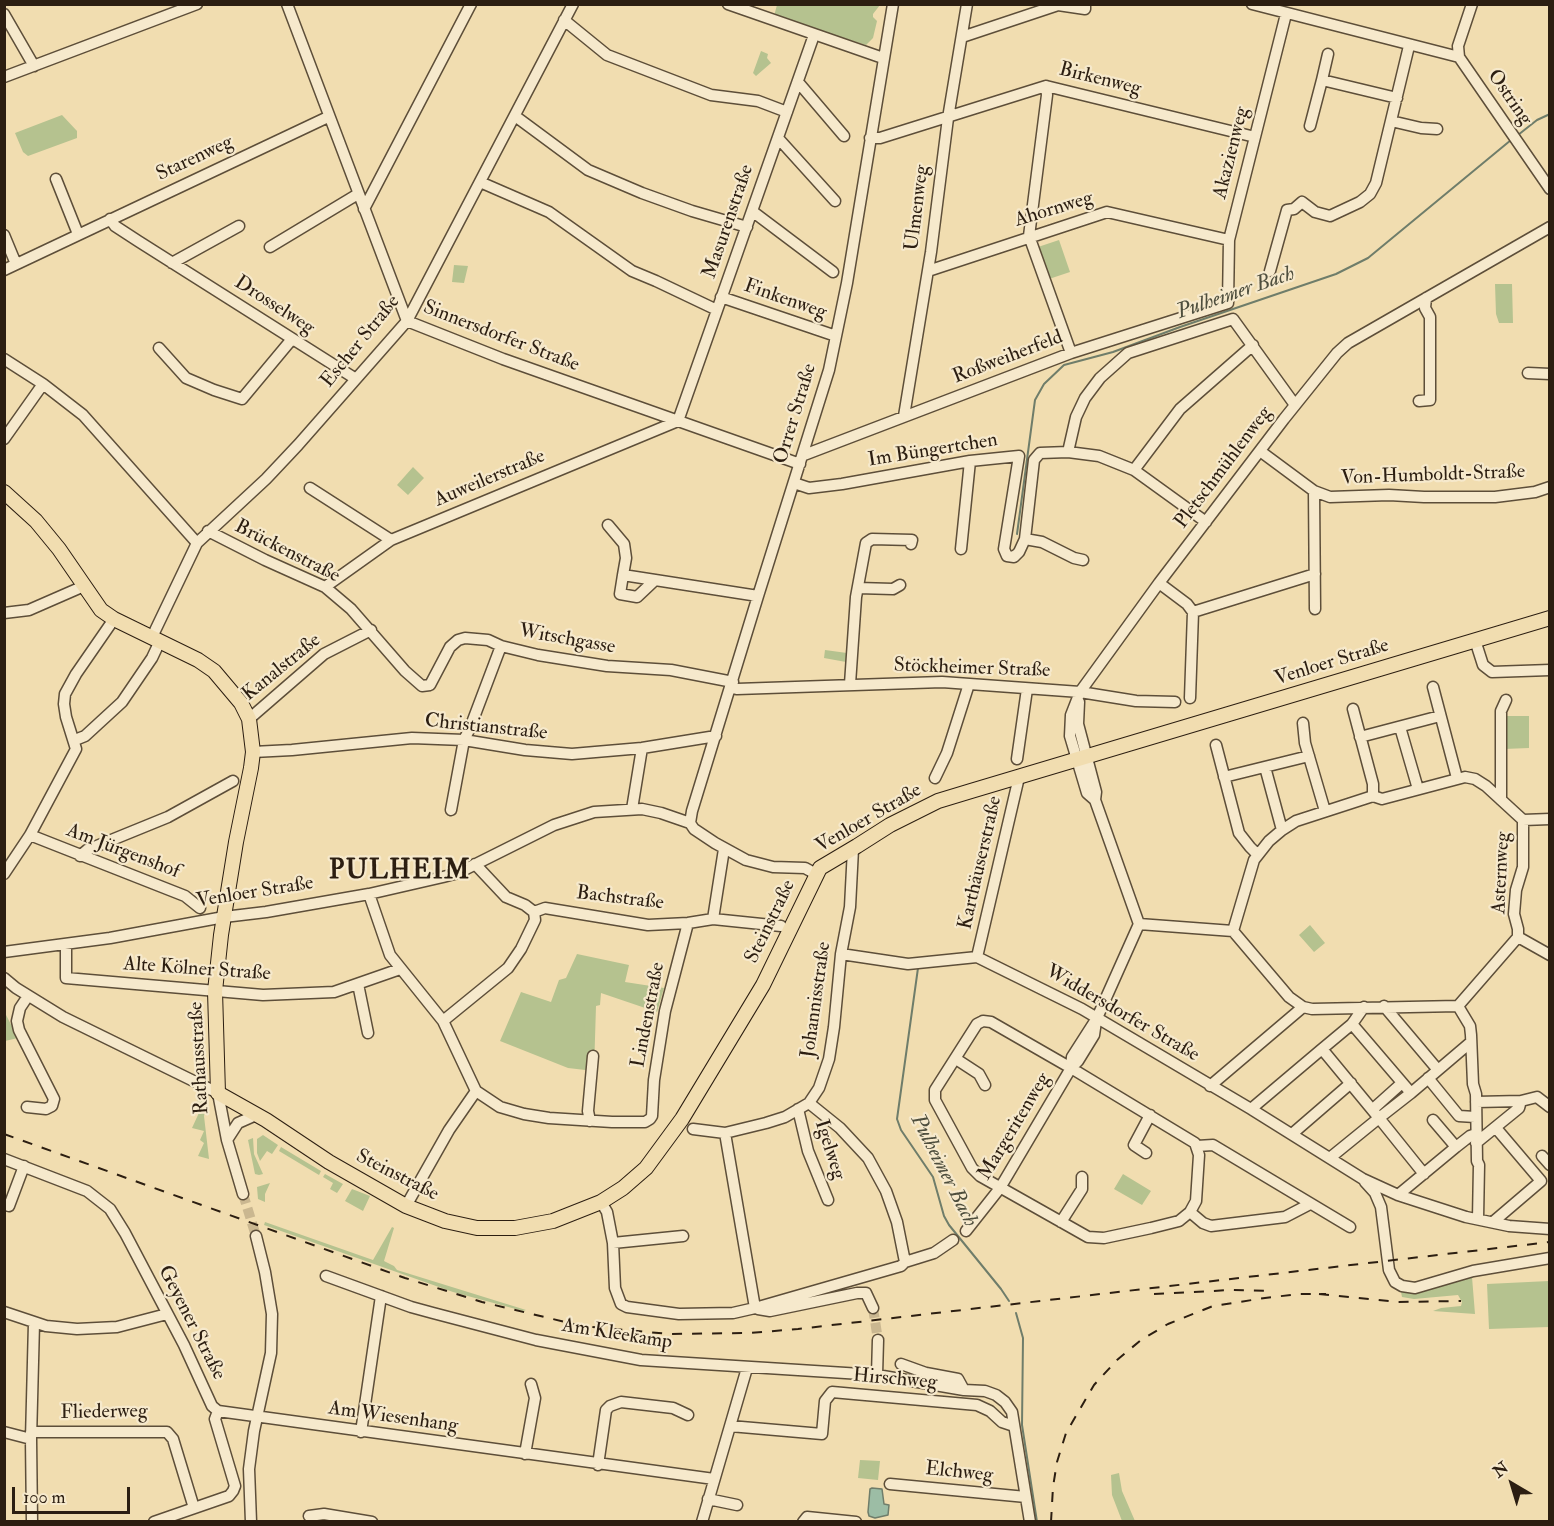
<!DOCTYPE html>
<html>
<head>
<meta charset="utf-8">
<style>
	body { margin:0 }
	#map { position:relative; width:1554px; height:1526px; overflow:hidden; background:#f1ddb0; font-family:"IM FELL Double Pica",serif }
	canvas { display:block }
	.frame { position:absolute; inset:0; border:6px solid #2c1e11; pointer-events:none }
	.north { position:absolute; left:1482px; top:1454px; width:60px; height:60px; -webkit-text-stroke:4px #f6e9cc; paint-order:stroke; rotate:322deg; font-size:16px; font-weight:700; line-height:24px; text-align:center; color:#2c1e11 }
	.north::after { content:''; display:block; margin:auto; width:21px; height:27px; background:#2c1e11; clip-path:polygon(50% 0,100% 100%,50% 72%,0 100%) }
	.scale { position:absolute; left:12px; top:1487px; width:118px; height:27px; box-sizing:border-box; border:3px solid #2c1e11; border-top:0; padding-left:8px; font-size:18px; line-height:21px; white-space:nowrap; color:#2c1e11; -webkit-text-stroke:4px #f6e9cc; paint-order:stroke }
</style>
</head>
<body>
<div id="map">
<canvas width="1554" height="1526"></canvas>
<div class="frame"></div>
<div class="north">N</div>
<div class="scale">100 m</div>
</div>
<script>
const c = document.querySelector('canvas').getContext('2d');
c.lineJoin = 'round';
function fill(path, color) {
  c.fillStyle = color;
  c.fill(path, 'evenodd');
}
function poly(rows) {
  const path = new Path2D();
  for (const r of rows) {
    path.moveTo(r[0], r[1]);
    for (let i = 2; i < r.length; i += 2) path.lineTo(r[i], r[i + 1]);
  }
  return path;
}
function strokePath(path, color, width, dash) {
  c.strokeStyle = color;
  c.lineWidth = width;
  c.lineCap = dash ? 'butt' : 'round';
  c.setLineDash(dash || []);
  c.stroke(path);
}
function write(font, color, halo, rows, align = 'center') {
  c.font = font + ' "IM FELL Double Pica",serif';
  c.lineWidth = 4.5;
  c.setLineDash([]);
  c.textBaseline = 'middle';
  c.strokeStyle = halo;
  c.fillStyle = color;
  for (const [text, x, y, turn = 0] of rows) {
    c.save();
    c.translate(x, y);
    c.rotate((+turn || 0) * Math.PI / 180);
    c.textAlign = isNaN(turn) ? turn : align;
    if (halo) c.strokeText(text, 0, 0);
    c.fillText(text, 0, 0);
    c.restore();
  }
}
fill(poly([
	[777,5,880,5,873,14,873,17,877,21,873,38,866,45,774,16],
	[761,51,768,54,767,58,771,63,756,76,753,73],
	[62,115,77,131,77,138,28,156,23,152,15,133],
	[1059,240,1070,272,1049,279,1038,247],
	[454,265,468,266,464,283,452,282],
	[1495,284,1512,284,1513,323,1499,323,1496,314],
	[413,467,424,478,408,495,397,485],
	[825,650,847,653,846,662,824,658],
	[1503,716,1529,716,1529,748,1504,749],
	[1310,925,1325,943,1314,952,1299,935],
	[577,954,629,965,625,982,664,988,657,1012,601,993,600,1005,596,1006,594,1071,568,1068,500,1041,521,992,551,1002,559,980,566,978],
	[5,1013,18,1038,5,1041],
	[199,1097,206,1107,204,1116,209,1159,198,1156,204,1143,200,1140,204,1131,192,1128,203,1104,197,1101],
	[263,1135,278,1145,272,1154,267,1151,260,1161,257,1153,257,1139],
	[253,1138,254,1154,263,1174,259,1175,255,1174,248,1140],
	[281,1147,321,1171,319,1175,279,1151],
	[325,1174,343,1184,337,1193,330,1189,333,1183,323,1177],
	[1123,1174,1151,1191,1142,1205,1114,1189],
	[270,1183,265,1194,265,1202,258,1199,257,1187],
	[352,1189,370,1196,363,1211,345,1201],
	[265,1222,373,1260,392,1227,394,1228,384,1261,394,1266,397,1270,526,1310,523,1311,453,1292,264,1225],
	[1472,1277,1475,1314,1433,1311,1441,1308,1461,1306,1462,1302,1458,1295,1414,1299,1402,1297,1401,1292,1416,1293],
	[1549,1281,1549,1327,1489,1329,1487,1284],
	[860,1460,880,1461,878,1480,858,1478],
	[1119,1473,1122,1491,1135,1521,1122,1521,1112,1495,1111,1475]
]), '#b5c28f');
const water = poly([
	[872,1488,882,1489,884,1504,889,1505,888,1515,875,1518,869,1516,868,1512,870,1489,872,1488]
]);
fill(water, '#9cbda5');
strokePath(water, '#6f7d6a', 1.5);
strokePath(poly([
	[1518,135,1537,120,1550,114],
	[1017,534,1035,400,1044,384,1064,365,1113,352,1180,327,1336,274,1368,258,1511,140],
	[918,968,897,1119,901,1130,933,1177,944,1216,949,1225,1001,1289,1009,1301],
	[1016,1313,1023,1338,1022,1425,1037,1522]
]), '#6f7d6a', 2);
strokePath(poly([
	[243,1194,256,1236],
	[873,1308,878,1340]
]), '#cab790', 10, [10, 5]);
const minor = poly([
	[287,4,407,321,503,359,800,464],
	[728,4,883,58],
	[1252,4,1459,57,1550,189],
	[4,14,34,66],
	[564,20,607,55,711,95,758,101,787,112],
	[962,37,1058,5,1085,9,1085,4],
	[1459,57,1458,46,1472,4],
	[4,77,197,4],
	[1322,80,1328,54],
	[798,82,844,136],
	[1046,86,1047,95,1029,236,1071,353],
	[515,116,588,170,642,193,692,211,747,227],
	[1391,121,1421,128,1437,129],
	[1310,126,1322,80,1397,98],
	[778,138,835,201],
	[870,138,880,138,1046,86,1255,137],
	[56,179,78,234],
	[480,182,549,212,632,271,656,281,717,310],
	[364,209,471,4],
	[752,211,833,272],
	[110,219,115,226,138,241,356,379],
	[4,235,16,264],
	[270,247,358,194],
	[172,263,239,226],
	[4,270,328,117],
	[928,271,1107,212,1229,240],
	[1270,271,1287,210,1294,209,1302,202,1315,212,1330,216,1360,202,1370,194,1376,183,1409,46],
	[721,297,836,336],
	[159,348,186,378,214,390,242,399,292,339],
	[4,359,43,384,83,415,197,543],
	[1528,373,1550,374],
	[1419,401,1430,400,1430,317,1425,308,1426,298],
	[904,416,931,252,948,118,967,4],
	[4,439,43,384],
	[1260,451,1314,491,1330,497,1389,495,1424,497,1495,497,1535,492,1550,487],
	[1068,452,1076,417,1085,398,1100,378,1128,353,1233,319,1295,405],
	[804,455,1071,353,1228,303,1229,240,1286,14],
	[1134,470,1180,409,1253,345],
	[794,483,809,488,842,484,970,461,1019,456,1004,549,1007,556,1014,557,1019,552,1025,539,1034,460,1040,453,1068,452,1099,456,1134,470,1206,522],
	[310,488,391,540],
	[1314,491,1315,609],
	[608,525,624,544,626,558,623,575,758,596],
	[208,531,265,560,325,587,351,609,405,671,422,686,430,685,450,647,458,640,465,638,488,640,501,646,538,655,607,666,671,670,733,682],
	[1025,539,1042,542,1074,558,1083,560],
	[961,549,970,461],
	[623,575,620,594,637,597,655,580],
	[1159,583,1187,604,1193,612,1190,698],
	[325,587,391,540,678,421,814,35],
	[858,588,893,589,900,585],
	[1193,612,1315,574],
	[4,613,29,610,84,586],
	[152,637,197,543,266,479,298,445,407,321,573,4],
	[1475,640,1483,665,1492,672,1550,670],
	[850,684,856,597,866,543,872,539,912,540,911,544],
	[731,687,737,689,942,682,1080,692,1136,701,1175,702],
	[1433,687,1457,778],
	[1353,709,1373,784,1373,796],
	[249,719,324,654,371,630],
	[1303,723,1305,743,1325,811],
	[1400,727,1418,789],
	[1360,737,1440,716],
	[75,740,85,736,122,702,152,658,160,641],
	[1216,745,1239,833,1250,847,1258,855],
	[253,752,292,750,412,738,464,740,525,750,572,754,642,748,716,736],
	[1017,759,1027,689],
	[1265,767,1282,830],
	[1224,777,1309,756],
	[935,778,947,753,969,684],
	[1095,800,1087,793,1070,736,1071,715,1080,692,1159,583,1284,419,1337,353,1348,343,1550,227],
	[1501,800,1501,711,1506,700],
	[632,809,642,748],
	[451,810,464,740,470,728,501,646],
	[1523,820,1550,819],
	[690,823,692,811,758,596,829,370,847,283,893,4],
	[30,835,185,896,200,908],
	[80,856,87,850,168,817,233,781],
	[475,864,506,897,525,905,534,912],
	[4,874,30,835,76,749,66,717,64,704,65,694,76,674,114,619],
	[369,894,390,955,443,1021,476,1091,500,1107,524,1114,549,1118,612,1122,645,1122,650,1119,652,1116,654,1080,665,1011,688,923],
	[534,912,545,908,648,925,688,923,713,919,781,926],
	[713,919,724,849],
	[1139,924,1233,931,1289,997,1303,1007,1312,1009,1458,1006,1518,937],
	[1233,931,1254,860,1269,841,1282,830,1296,821,1373,796,1382,799,1465,777,1475,779,1486,786,1523,820,1523,867,1516,890,1514,914,1518,929,1518,937],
	[1518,937,1550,955],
	[66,944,66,978,263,995,334,992,400,969],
	[4,952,110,938,224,917,266,912,369,894,443,877,458,873,554,825,594,812,642,809,661,813,690,823,694,829,715,843,746,860,773,867,805,868,816,874],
	[841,954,908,964,977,957,1082,1009,1251,1109,1363,1179,1398,1195,1466,1217,1509,1226,1550,1229],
	[977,957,1019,777],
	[4,978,16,988,63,1017,218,1093,227,1140,243,1194],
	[358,984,368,1033],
	[1384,1006,1438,1070],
	[1458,1006,1470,1026,1471,1035,1473,1084,1476,1094,1477,1161,1479,1165,1478,1219],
	[443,1021,508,968,521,949,535,920,534,912],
	[983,1021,991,1022,1071,1068,1195,1143,1199,1155,1196,1201,1190,1212,1179,1221,1151,1228,1104,1238,1088,1237,980,1176,972,1168,935,1100,935,1090,977,1024,983,1021],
	[1322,1049,1352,1024],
	[956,1059,979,1074,985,1085],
	[1071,1068,1072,1057,1097,1018,1139,924,1095,800,1096,792,1078,724,1079,702],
	[1428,1078,1459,1116,1475,1117],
	[1210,1086,1303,1007],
	[1411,1093,1471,1042],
	[1476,1102,1521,1101,1537,1097,1550,1107],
	[809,1103,840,1128,868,1158,886,1191,897,1222,905,1262],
	[27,1107,46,1109,52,1106,54,1099,19,1030,17,1021,20,1008,28,996],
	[798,1109,808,1151,828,1200],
	[1251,1109,1322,1049,1379,1118,1411,1093,1352,1024,1364,1007],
	[1373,1109,1402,1083],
	[1433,1120,1456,1147],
	[590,1121,588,1111,593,1056],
	[693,1129,725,1133,766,1123,785,1117,809,1103,819,1088,829,1059,834,1027,841,954,850,907,853,849],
	[725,1133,755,1308],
	[1292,1134,1351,1083],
	[227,1140,238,1123,256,1115],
	[1476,1143,1519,1108,1521,1101],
	[1197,1146,1213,1145,1350,1227],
	[1146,1153,1134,1145,1150,1115],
	[1542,1156,1550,1165],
	[1331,1157,1379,1118,1424,1174],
	[4,1159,87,1191,110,1209,125,1233,184,1345,212,1406,218,1411,714,1479],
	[1365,1182,1375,1193,1381,1207,1389,1270,1395,1282,1402,1286,1415,1288,1473,1271,1550,1258],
	[1398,1195,1456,1147,1470,1136,1476,1134],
	[601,1202,607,1212,613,1243,615,1288,621,1304,627,1307,679,1314,733,1313,755,1308,901,1266,905,1262,934,1253,953,1240],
	[4,1204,9,1206,24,1166],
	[406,1206,449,1130,476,1091],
	[1190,1212,1203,1223,1211,1226,1285,1217,1310,1204],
	[1061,1222,1082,1189,1082,1177],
	[1493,1222,1541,1181,1496,1128],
	[966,1231,1000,1188,1071,1068,1078,1061,1094,1035,1096,1021],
	[613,1243,683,1236],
	[326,1276,411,1307,433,1313,536,1340,641,1360,877,1375,964,1390,985,1391,996,1395,1005,1402,1012,1412,1030,1522],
	[758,1309,770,1311,857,1293,866,1293,873,1308],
	[4,1312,46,1326,77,1329,117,1327,167,1314],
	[901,1364,926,1373,958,1379,964,1390],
	[877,1375,878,1340],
	[730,1426,822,1434,825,1401,832,1392,977,1405,990,1411,1002,1422,1014,1426],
	[4,1432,31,1439],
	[31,1432,167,1432,173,1439,194,1508],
	[361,1432,381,1296],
	[525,1454,535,1398,531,1384],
	[598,1465,606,1410,610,1406,621,1402,673,1408,688,1415],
	[890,1484,1026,1497],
	[708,1499,737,1505],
	[309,1516,324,1514,372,1522],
	[32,1522,31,1439,34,1323],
	[154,1522,229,1496,233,1491,235,1486,215,1419,218,1411],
	[251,1522,249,1469,254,1431,271,1353,272,1314,265,1272,256,1236],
	[702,1522,747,1368],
	[803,1522,807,1517,856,1522]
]);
const major = poly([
	[4,492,36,521,59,549,101,610,114,619,198,660,214,671,241,703,249,719,253,752,251,768,236,842,221,935,215,991,218,1093,266,1120,329,1162,406,1206,445,1221,477,1228,515,1228,553,1221,601,1202,623,1188,646,1168,682,1119,763,985,820,868,857,846,890,825,938,801,971,791,1550,618]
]);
strokePath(minor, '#5d4e39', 13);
strokePath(major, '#2c1e11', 16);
strokePath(minor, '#f6e9cc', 10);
strokePath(major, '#f1ddb0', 14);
strokePath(poly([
	[4,1134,405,1278,482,1302,582,1326,669,1334,750,1333,798,1329,1550,1242],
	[1154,1294,1231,1290,1271,1291],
	[1319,1294,1398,1302,1461,1301],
	[1051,1522,1053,1487,1057,1462,1066,1433,1094,1385,1117,1360,1141,1340,1168,1324,1213,1306,1265,1298,1299,1294,1326,1294]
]), '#2c1e11', 2, [10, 10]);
write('20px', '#2c1e11', '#f6e9cc', [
	["Birkenweg",1100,80,14],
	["Ostring",1509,98,55],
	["Akazienweg",1232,153,-76],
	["Starenweg",195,159,-25],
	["Ulmenweg",918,208,-83],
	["Ahornweg",1054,210,-17],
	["Masurenstraße",729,222,-71],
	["Finkenweg",785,300,19],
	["Drosselweg",274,306,33],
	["Sinnersdorfer Straße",501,337,21],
	["Escher Straße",361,342,-51],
	["Roßweiherfeld",1008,358,-21],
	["Orrer Straße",796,414,-73],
	["Im Büngertchen",933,451,-9],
	["Pletschmühlenweg",1224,468,-53],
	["Von-Humboldt-Straße",1433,476,-2],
	["Auweilerstraße",490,479,-23],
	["Brückenstraße",287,552,27],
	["Witschgasse",567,640,10],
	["Venloer Straße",1332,663,-17],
	["Kanalstraße",282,668,-39],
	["Stöckheimer Straße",972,669,2],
	["Christianstraße",486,728,6],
	["Venloer Straße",869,819,-30],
	["Am Jürgenshof",123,852,21],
	["Karthäuserstraße",981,863,-77],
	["Asternweg",1502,873,-87],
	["Venloer Straße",255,893,-9],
	["Bachstraße",620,899,7],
	["Steinstraße",771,922,-64],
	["Alte Kölner Straße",197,970,4],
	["Johannisstraße",817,1000,-82],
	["Widdersdorfer Straße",1122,1014,30],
	["Lindenstraße",649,1015,-79],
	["Rathausstraße",200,1058,-93],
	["Margeritenweg",1015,1127,-59],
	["Igelweg",829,1150,72],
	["Steinstraße",397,1176,27],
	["Geyener Straße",191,1323,63],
	["Am Kleekamp",617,1335,9],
	["Hirschweg",895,1380,5],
	["Fliederweg",104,1413,-1],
	["Am Wiesenhang",393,1418,8],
	["Elchweg",959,1473,6]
]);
write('italic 21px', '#4e4e3d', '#f6e9cc', [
	["Pulheimer Bach",1236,294,-19],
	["Pulheimer Bach",943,1171,63]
]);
c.letterSpacing = '1.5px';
write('bold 26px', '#2c1e11', '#f6e9cc', [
	["PULHEIM",400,872]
]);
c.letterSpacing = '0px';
</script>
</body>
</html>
